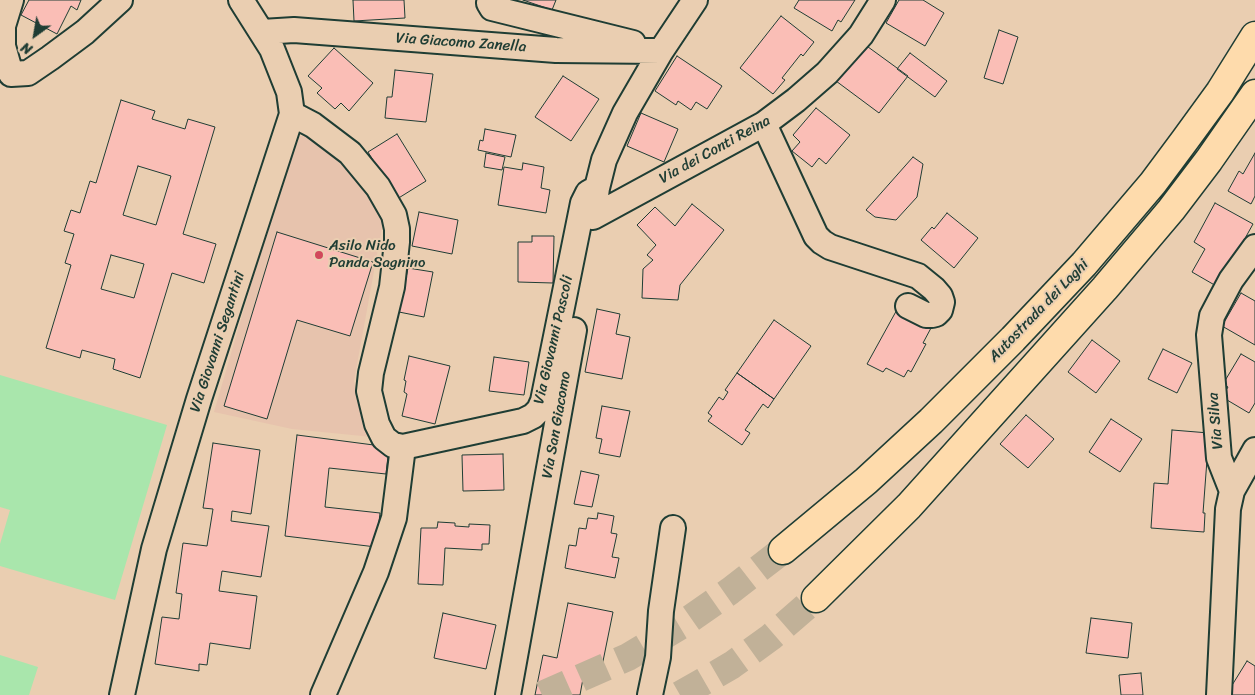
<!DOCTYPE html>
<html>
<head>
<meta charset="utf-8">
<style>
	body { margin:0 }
	#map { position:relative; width:1255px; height:695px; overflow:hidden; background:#eaceb1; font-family:Sriracha,sans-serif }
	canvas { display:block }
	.north { position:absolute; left:10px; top:10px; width:50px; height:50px; -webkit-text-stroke:4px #eaceb1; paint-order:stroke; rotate:212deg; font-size:14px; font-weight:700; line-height:20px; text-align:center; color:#1f3d34 }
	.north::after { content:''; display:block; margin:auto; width:18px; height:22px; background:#1f3d34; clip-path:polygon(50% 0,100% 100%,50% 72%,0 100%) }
</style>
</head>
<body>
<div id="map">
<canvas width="1255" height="695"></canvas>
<div class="north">N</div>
</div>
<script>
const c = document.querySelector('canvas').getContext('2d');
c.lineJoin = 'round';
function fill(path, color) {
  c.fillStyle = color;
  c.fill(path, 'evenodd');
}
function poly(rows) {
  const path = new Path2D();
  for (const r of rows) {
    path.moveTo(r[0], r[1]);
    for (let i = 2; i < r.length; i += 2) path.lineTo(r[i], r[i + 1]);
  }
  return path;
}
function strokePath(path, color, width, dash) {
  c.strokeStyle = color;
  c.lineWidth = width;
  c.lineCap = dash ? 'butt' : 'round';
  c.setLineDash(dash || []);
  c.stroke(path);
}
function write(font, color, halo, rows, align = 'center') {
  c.font = font + ' Sriracha,sans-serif';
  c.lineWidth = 4;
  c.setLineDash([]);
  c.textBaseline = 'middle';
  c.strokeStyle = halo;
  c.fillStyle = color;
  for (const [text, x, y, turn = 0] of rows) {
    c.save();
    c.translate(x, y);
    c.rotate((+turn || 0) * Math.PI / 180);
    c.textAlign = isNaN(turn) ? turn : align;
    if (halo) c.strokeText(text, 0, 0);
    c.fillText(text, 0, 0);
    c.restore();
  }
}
fill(poly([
	[299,136,308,136,344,161,379,206,383,222,354,381,362,418,372,437,292,429,214,412,290,151,294,142]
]), '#e7c3ad');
fill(poly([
	[0,375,167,425,115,600,0,566,0,544,10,510,0,507],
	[0,655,38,667,29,695,0,695]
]), '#a9e6ac');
const building = poly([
	[29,0,81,0,77,10,71,6,57,34,21,15,29,0],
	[353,0,404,0,405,18,354,21,353,0],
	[523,0,556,0,552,10,523,0],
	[799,0,855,0,841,22,838,20,832,31,794,8,799,0],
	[899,0,923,0,944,13,925,46,886,23,899,0],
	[781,16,814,42,803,56,801,54,782,78,785,80,773,94,740,68,781,16],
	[999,30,1018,37,1003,84,984,78,999,30],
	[864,44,908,76,879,113,836,81,864,44],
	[334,48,373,83,349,111,341,103,335,109,317,93,322,88,308,76,334,48],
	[910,53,947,81,935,97,897,69,910,53],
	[677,56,722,86,707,109,696,102,691,110,678,101,676,105,655,91,677,56],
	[395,70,433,74,426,122,385,118,387,97,392,97,395,70],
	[563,76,599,99,571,141,535,117,563,76],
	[121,100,155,111,152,119,185,129,188,119,215,127,183,234,216,244,204,283,172,273,140,378,113,369,115,359,82,350,80,358,46,348,71,265,65,263,74,234,64,231,71,210,80,213,90,181,96,183,121,100],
	[138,166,171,176,156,225,123,215,138,166],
	[111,255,144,264,134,298,101,289,111,255],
	[816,108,850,135,826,164,819,158,812,167,792,151,800,142,793,135,816,108],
	[641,113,678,129,664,162,627,146,641,113],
	[485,129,516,135,511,157,478,150,480,140,483,141,485,129],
	[397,134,426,181,397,199,368,152,397,134],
	[486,153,505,157,502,170,484,167,486,153],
	[1255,153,1255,196,1251,204,1228,191,1239,171,1243,174,1255,153],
	[913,157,923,164,917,197,896,220,875,217,866,210,913,157],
	[523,163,544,167,541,188,550,190,546,213,498,205,504,167,522,170,523,163],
	[1215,203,1253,224,1218,287,1192,272,1205,249,1194,242,1215,203],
	[692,204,724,230,680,285,678,300,642,298,643,269,653,260,647,255,656,245,637,225,655,207,675,226,692,204],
	[419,212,458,220,452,254,412,246,419,212],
	[947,213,978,238,954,268,921,240,932,227,934,229,947,213],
	[277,232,373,262,350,336,297,320,267,419,224,406,277,232],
	[532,236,554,236,553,283,518,282,518,242,532,242,532,236],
	[408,268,433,272,424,317,399,312,408,268],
	[1241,293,1255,301,1255,345,1222,326,1241,293],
	[899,306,917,320,931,328,923,343,926,344,911,372,908,370,904,377,886,368,883,372,867,364,899,306],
	[597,309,620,314,616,334,630,337,622,379,585,372,597,309],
	[774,320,811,346,774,399,737,373,774,320],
	[1092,340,1120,361,1096,393,1068,372,1092,340],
	[1163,349,1192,363,1177,393,1148,379,1163,349],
	[1241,354,1255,362,1255,403,1249,413,1222,397,1228,387,1223,384,1241,354],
	[409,356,450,366,435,424,402,416,407,394,404,392,406,381,404,380,409,356],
	[494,357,529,362,524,395,489,391,494,357],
	[737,373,774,399,768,408,763,404,745,430,750,433,742,445,708,421,712,416,708,413,719,397,723,400,728,392,725,390,737,373],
	[602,406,630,411,620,457,599,453,602,439,596,438,602,406],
	[1026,415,1054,439,1028,468,1000,444,1026,415],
	[1111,419,1142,439,1120,472,1089,452,1111,419],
	[1172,430,1209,433,1203,513,1205,513,1204,532,1151,528,1154,483,1168,484,1172,430],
	[297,435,389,447,386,474,329,468,325,507,380,513,376,547,285,536,297,435],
	[213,443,260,450,251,514,232,511,231,521,269,526,261,577,222,571,219,591,257,596,250,649,210,643,207,665,199,664,199,671,155,664,162,617,179,619,182,594,176,593,183,543,207,546,213,509,203,508,213,443],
	[503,454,504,490,463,491,462,455,503,454],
	[581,471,599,475,592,507,574,504,581,471],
	[598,513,614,516,611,533,617,534,612,557,619,558,615,578,565,568,569,545,576,546,579,528,586,529,588,518,597,519,598,513],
	[438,522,455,523,455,526,469,527,469,524,490,525,489,544,482,544,482,550,445,548,443,585,418,584,421,528,437,528,438,522],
	[568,603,613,612,600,676,584,673,580,695,535,695,543,655,557,658,568,603],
	[443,613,496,625,486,669,434,658,443,613],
	[1091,618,1132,623,1128,658,1086,653,1091,618],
	[1247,661,1255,666,1255,695,1226,695,1247,661],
	[1141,673,1143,695,1121,695,1119,675,1141,673]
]);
fill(building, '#fabeb6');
strokePath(building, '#1f3d34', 1);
strokePath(poly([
	[542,695,628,657,680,626,730,591,783,550],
	[680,695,732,665,771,637,816,598]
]), '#c1b198', 28, [28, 14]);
const street = poly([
	[11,0,3,26,3,46,11,74,28,73,50,58,85,32,120,0],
	[490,0,489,3,492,8,633,43],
	[262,32,294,30,556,50,661,51],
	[292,114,313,125,350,153,378,187,394,215,397,229,397,242,392,287,371,373,369,391,377,424,384,438,393,445,403,447,523,421,533,416,539,410,543,401,583,203,588,193,597,188],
	[764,124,816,236,822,242,830,247,918,276,934,289,940,296,942,302,940,310,936,314,932,315,926,315,908,306],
	[595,203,597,188,604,160,625,113,661,51,695,0],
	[593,217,764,124,796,100,827,73,861,35,883,0],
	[1232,491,1255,450],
	[122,695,154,549,199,399,292,114,289,92,272,49,241,0],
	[323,695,376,572,394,518,403,447],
	[508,695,574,330],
	[650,695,658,657,661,611,673,528],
	[1219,695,1228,509,1232,491,1219,458,1209,335,1212,316,1222,297,1231,280,1255,247]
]);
const highway = poly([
	[783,550,866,481,931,421,1013,339,1084,264,1153,183,1185,140,1220,92,1255,36],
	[816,598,909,506,1105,288,1171,210,1209,160,1255,94]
]);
strokePath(street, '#1f3d34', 28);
strokePath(highway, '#1f3d34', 31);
strokePath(street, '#eaceb1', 24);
strokePath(highway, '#fedbac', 28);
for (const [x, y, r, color] of [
	[319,255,5,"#d1495b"]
]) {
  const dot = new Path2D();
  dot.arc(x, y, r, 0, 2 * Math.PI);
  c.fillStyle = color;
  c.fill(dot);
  strokePath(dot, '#eaceb1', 2);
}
write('15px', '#1f3d34', '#eaceb1', [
	["Via Giacomo Zanella",461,43,4],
	["Via dei Conti Reina",715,150,-29],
	["Autostrada dei Laghi",1039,311,-46],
	["Via Giovanni Pascoli",554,340,-77],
	["Via Giovanni Segantini",218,342,-72],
	["Via Silva",1216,421,-95],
	["Via San Giacomo",557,425,-80]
]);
write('15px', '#1f3d34', '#eaceb1', [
	["Asilo Nido",329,246],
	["Panda Sagnino",329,263]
], 'left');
</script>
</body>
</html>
